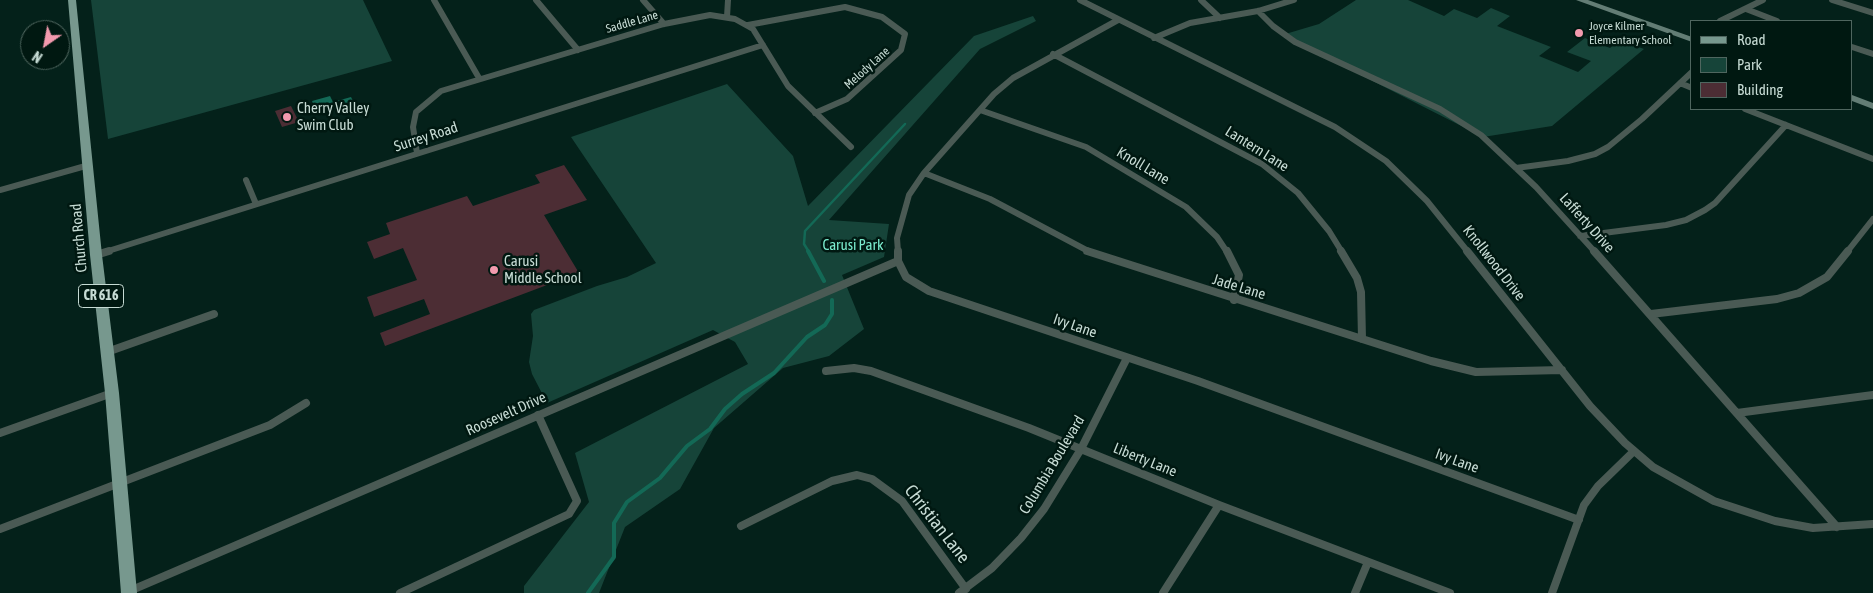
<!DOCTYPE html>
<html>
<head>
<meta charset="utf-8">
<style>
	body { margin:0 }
	#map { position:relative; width:1873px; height:593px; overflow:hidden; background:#04211a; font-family:"Asap Condensed",sans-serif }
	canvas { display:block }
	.legend { position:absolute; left:1690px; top:20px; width:162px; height:90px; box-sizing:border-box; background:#001811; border:1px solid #4f665f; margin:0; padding:6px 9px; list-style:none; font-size:15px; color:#c6dbd4 }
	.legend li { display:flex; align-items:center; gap:10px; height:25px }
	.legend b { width:25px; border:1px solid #4f665f }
	.north { position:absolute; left:20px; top:20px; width:50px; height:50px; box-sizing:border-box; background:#001811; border:1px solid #4f665f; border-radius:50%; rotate:213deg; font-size:14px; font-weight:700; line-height:20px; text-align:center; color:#c6dbd4 }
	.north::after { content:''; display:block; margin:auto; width:18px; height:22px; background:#f29aae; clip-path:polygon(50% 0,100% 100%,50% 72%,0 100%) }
</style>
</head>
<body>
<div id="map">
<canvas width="1873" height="593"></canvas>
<ul class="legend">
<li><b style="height:6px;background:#77988e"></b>Road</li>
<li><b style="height:14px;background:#164439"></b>Park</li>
<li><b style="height:14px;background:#4c2d34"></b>Building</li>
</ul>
<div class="north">N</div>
</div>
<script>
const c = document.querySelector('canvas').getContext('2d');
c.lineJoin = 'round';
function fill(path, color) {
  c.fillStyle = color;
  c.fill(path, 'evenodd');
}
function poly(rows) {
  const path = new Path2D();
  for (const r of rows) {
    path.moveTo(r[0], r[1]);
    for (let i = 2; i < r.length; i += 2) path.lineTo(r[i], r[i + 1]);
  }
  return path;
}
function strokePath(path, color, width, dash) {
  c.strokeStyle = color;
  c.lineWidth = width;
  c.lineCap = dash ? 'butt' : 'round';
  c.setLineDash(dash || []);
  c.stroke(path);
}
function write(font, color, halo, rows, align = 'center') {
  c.font = font + ' "Asap Condensed",sans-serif';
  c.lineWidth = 5;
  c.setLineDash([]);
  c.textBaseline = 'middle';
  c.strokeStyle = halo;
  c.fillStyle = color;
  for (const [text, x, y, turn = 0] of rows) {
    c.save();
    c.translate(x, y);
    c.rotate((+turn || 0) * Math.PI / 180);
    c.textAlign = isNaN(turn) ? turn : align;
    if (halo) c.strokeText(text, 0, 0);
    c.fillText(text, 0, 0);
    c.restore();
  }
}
fill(poly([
	[91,0,363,0,392,61,108,139],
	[1356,0,1408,0,1444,16,1454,9,1477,18,1491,8,1510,16,1497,26,1551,47,1539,56,1578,72,1591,61,1567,52,1585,38,1610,48,1620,40,1644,49,1552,126,1483,137,1282,35,1319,24],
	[1033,16,1036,21,980,49,829,220,889,224,884,257,842,275,864,329,829,356,783,368,714,428,680,489,625,527,599,593,524,593,524,586,589,502,575,453,748,364,735,342,713,330,547,403,532,374,529,362,533,336,531,314,534,310,597,286,627,277,656,263,571,137,727,84,793,156,808,206,974,36]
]), '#164439');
fill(poly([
	[330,96,333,102,351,97,354,103,317,114,312,101]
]), '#136956');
strokePath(poly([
	[809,252,804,244,805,231,905,124]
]), '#136956', 2.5);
strokePath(poly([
	[808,251,824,281],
	[588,593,614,557,614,523,627,502,660,478,687,446,710,429,725,409,742,394,774,373,807,337,825,325,832,314,832,300]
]), '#136956', 4);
fill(poly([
	[291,106,299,122,282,127,275,111],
	[564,165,587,200,544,215,579,273,385,346,380,333,430,314,424,299,374,317,367,297,417,280,403,248,374,259,367,242,390,234,386,223,467,196,473,206,540,183,535,175]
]), '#4c2d34');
strokePath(poly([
	[434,0,479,78],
	[536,0,578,50],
	[643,0,664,24],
	[1080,0,1335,127,1386,161,1427,201,1468,252],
	[1201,0,1220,18],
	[1832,0,1873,13],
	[1746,9,1777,21],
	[1258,11,1273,26,1295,42,1440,109,1481,135,1536,187,1595,252],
	[727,17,728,0],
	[1720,21,1763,0],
	[748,25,845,7,882,17,905,34,901,50,847,99,815,113],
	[1154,38,1190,23,1258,11,1294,0],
	[1852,47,1873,54],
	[1053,54,1262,164,1298,193,1329,231,1342,252],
	[1680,83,1692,88],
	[1745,109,1873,159],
	[980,110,1086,147,1186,207,1217,237,1227,252],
	[417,153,413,127,416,112,441,91,664,24,710,15,735,19,753,29,788,86,851,147],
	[1516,168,1568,161,1595,154,1608,147,1642,119,1692,72],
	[924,173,990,199,1090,252],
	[246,180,256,204],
	[0,190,89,165],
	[1580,236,1666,225,1686,220,1705,210,1715,203,1786,125],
	[105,252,763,45],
	[898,252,897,238,909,195,924,173,994,94,1013,78,1118,20],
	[1847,252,1873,219]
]), '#4a5a54', 6);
strokePath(poly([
	[898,251,898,261,906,277,929,291,1198,381,1579,520],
	[1087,251,1431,361,1476,372,1562,370],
	[1227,251,1239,275,1234,300],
	[1341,251,1357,278,1361,292,1362,339],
	[1467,251,1590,406,1625,443,1653,467,1714,501,1775,521,1813,528,1873,524],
	[1594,251,1837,527],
	[96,255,109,251],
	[1651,314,1777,299,1799,293,1827,277,1848,251],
	[107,352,214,314],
	[826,371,854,368,871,371,1029,428,1219,505,1450,593],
	[1737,413,1873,395],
	[0,433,112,393],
	[741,526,832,481,857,475,872,479,902,501,966,589],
	[0,529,270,425,306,403],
	[125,593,898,261],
	[400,593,569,514,577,501,538,415],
	[959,593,992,568,1021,538,1044,509,1081,449,1127,358],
	[1163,593,1219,505],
	[1355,593,1368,562],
	[1552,593,1584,505,1598,486,1634,451]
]), '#4a5a54', 8);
fill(poly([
	[1576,0,1588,0,1692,37,1692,42,1576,0],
	[1852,95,1873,103,1873,109,1852,101,1852,95]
]), '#637d75');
fill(poly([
	[68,0,76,0,102,255,119,393,137,593,121,593,105,393,90,255,68,0]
]), '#77988e');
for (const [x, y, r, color] of [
	[1579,33,5,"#f29aae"],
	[287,117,5,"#f29aae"],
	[494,270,5,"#f29aae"]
]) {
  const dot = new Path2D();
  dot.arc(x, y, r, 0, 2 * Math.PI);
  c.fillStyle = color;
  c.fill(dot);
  strokePath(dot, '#001811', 2);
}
write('12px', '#c6dbd4', '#001811', [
	["Saddle Lane",632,22,-16],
	["Melody Lane",867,68,-42]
]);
write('12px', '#c6dbd4', '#001811', [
	["Joyce Kilmer",1589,26],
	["Elementary School",1589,40]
], 'left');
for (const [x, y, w] of [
	[101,296,45]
]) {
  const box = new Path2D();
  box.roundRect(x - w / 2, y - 11.5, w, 23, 4);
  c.fillStyle = '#001811';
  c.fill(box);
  strokePath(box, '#c6dbd4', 1);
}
write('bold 14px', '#c6dbd4', null, [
	["CR 616",101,296]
]);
write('15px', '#c6dbd4', '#001811', [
	["Cherry Valley",297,108],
	["Swim Club",297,125],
	["Carusi",504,261],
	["Middle School",504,278]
], 'left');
write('15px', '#c6dbd4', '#001811', [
	["Surrey Road",426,137,-18],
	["Lantern Lane",1257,149,32],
	["Knoll Lane",1143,166,31],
	["Lafferty Drive",1587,223,48],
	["Church Road",79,238,-95],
	["Knollwood Drive",1494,263,52],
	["Jade Lane",1239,287,17],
	["Ivy Lane",1075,326,19],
	["Roosevelt Drive",506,414,-24],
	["Liberty Lane",1145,460,22],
	["Ivy Lane",1457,461,20],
	["Columbia Boulevard",1052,465,-59]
]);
write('15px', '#7aebcd', '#001811', [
	["Carusi Park",853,245]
]);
write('18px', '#c6dbd4', '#001811', [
	["Christian Lane",937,524,52]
]);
</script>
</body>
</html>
